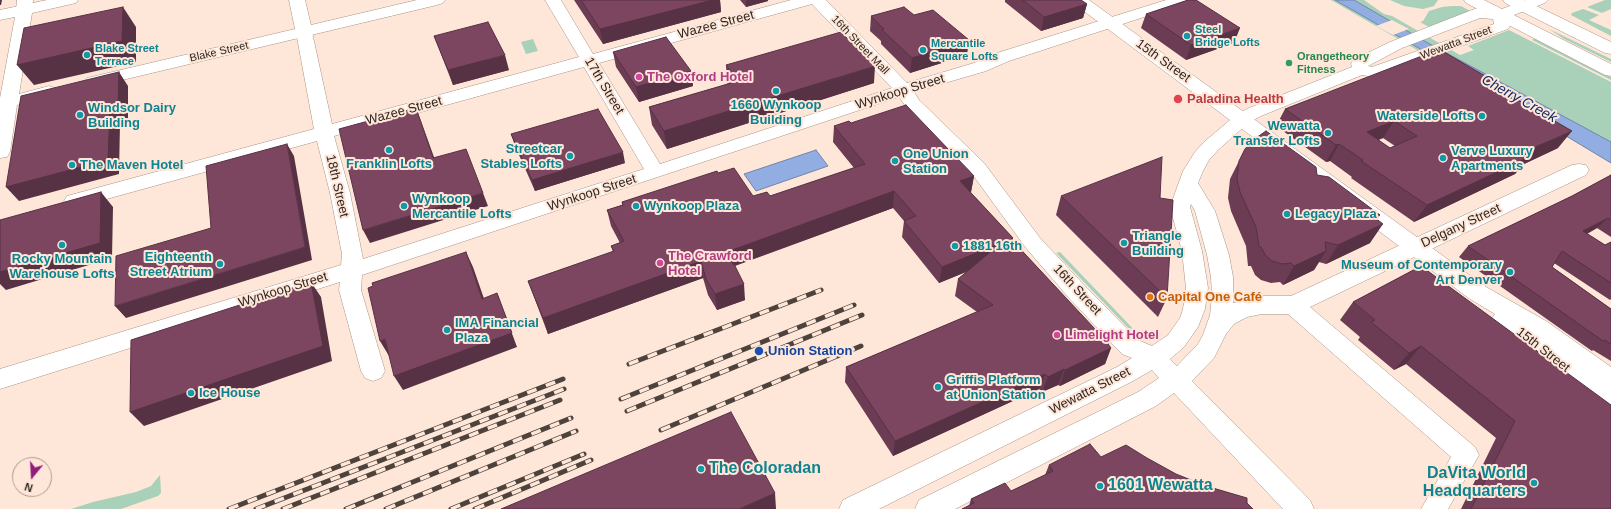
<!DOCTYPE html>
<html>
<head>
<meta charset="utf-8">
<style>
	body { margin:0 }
	#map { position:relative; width:1611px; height:509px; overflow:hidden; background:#fee7d8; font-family:Arial,sans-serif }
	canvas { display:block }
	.north { position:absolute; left:12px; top:457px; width:40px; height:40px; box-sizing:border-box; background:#fee7d8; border:1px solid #ab9a8f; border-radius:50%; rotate:198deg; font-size:11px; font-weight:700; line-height:16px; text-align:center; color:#2f2621 }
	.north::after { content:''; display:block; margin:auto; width:14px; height:18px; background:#931d7b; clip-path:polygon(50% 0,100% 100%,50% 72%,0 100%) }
</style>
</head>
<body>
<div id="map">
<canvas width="1611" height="509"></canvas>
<div class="north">N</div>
</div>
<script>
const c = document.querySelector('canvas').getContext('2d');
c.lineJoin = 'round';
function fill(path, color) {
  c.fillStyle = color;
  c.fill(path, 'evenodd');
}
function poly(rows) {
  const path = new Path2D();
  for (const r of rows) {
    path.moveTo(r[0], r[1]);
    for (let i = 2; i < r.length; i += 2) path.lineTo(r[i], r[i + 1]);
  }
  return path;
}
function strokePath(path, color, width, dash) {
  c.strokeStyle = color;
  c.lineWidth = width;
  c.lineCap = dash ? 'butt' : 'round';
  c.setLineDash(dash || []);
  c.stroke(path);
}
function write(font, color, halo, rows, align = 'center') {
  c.font = font + ' Arial,sans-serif';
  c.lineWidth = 4;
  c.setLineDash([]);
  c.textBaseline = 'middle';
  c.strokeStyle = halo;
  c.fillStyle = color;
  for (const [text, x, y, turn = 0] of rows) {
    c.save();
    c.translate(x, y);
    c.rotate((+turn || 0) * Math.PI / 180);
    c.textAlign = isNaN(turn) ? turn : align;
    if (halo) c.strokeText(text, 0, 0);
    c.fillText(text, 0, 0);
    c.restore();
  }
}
fill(poly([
	[1331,0,1335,0,1450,66,1579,144],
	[1354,0,1364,0,1384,14,1392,16,1460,55,1474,50,1468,46,1509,30,1611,82,1611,142,1428,43],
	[1390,0,1438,0,1434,6,1423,9,1404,6],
	[1605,0,1611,0,1611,9,1602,13,1587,7],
	[1452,6,1461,6,1470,11,1429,27,1420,22,1423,21,1429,11,1442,7],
	[1583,9,1599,15,1589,20,1611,30,1611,36,1571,15,1572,13],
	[1549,29,1611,59,1611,62,1564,39],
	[1535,38,1611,77,1611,80,1532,40],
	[533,39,538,51,526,54,521,42],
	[1060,252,1138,334,1135,335,1056,253],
	[160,475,161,493,158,496,121,509,71,509,93,502,136,492,151,486]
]), '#a9d0b9');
const water = poly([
	[1335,0,1354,0,1428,43,1611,142,1611,163,1450,66,1335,0],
	[816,150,828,166,756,191,744,174,816,150]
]);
fill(water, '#91ade1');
strokePath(water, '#7484a7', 1);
fill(poly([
	[1392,20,1409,29,1393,35,1376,26]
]), '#fee7d8');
const minor = poly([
	[17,0,33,0,32,10,29,13,24,15,19,13,16,10,17,0],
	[545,0,561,0,593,54,791,0,826,0,907,83,974,63,997,53,1166,0,1190,0,1187,3,1009,61,986,71,914,92,919,100,984,163,1040,238,1085,286,1138,340,1152,346,1168,335,1180,318,1183,309,1186,288,1182,251,1170,207,1183,171,1195,152,1204,142,1236,115,1249,108,1352,67,1351,64,1353,60,1390,42,1472,10,1478,8,1499,10,1526,0,1548,0,1545,3,1509,17,1510,26,1508,29,1379,76,1373,77,1362,75,1261,116,1248,123,1218,150,1209,160,1203,171,1198,183,1215,211,1229,255,1233,277,1233,303,1262,296,1291,296,1572,165,1579,164,1586,165,1589,170,1586,175,1310,307,1475,447,1479,455,1448,509,1421,509,1451,457,1288,314,1262,314,1247,317,1234,324,1226,334,1214,358,1192,381,1310,500,1314,509,1283,509,1174,393,1156,406,955,509,915,509,919,500,1138,392,1159,378,1152,370,1133,381,879,509,839,509,843,500,1117,367,1132,358,1122,354,1069,298,1026,248,970,171,907,108,899,97,362,275,361,290,385,371,381,378,373,381,365,378,361,371,339,290,340,282,0,389,0,369,341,265,342,254,330,193,317,141,74,208,67,206,64,201,67,196,314,129,296,32,298,29,304,27,310,29,312,32,332,124,579,57,545,0],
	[812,4,892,88,660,164,599,63,812,4],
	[1480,18,1493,19,1494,24,1372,67,1368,66,1402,48,1480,18],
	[584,67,644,169,363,259,350,193,334,136,584,67],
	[1191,204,1195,211,1207,255,1211,277,1212,296,1210,315,1203,335,1198,344,1177,366,1170,359,1184,347,1198,327,1205,309,1208,288,1202,251,1190,207,1191,204]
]);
const major = poly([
	[47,0,78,0,76,3,32,13,19,94,49,86,55,88,58,92,55,96,17,105,10,152,7,157,0,158,0,98,15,17,0,20,0,10,47,0],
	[289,0,305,0,311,25,417,0,445,0,443,3,437,5,93,87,87,86,84,82,87,78,295,29,289,0],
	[1071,0,1089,0,1486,287,1546,321,1611,367,1611,413,1602,410,1512,341,1496,324,1492,318,1495,314,1470,299,1073,3,1071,0],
	[1464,0,1484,0,1611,64,1611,76,1605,75,1466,3,1464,0],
	[1503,0,1524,0,1611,42,1611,54,1605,53,1505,3,1503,0]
]);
strokePath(minor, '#a99486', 1);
strokePath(major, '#a99486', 1);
fill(minor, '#fff');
fill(major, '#fff');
const rail = poly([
	[629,364,821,290],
	[621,399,854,305],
	[627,411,862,315],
	[661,430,861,346],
	[229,509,563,379],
	[256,509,564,389],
	[283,509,560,400],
	[346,509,571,418],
	[386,509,576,431],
	[451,509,584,454],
	[475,509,591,460]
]);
strokePath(rail, '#4d423c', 5);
strokePath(rail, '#fee7d8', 3.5, [10]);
fill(poly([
	[574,0,720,0,721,12,603,44],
	[740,0,768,0,768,1,746,7],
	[1005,0,1081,0,1087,4,1083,18,1041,31,1005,2],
	[1146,14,1234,43,1186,60,1141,28],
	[914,15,967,55,910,73,881,44,881,41,870,31,871,16],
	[434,36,509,70,453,85],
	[613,52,691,71,693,86,639,102,616,67],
	[1431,57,1492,80,1490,83,1558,148,1524,164,1515,174,1414,222,1351,178,1352,177,1330,161,1326,162,1276,126,1285,109],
	[1383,138,1395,146,1390,148,1378,140],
	[726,65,874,83,667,149,652,125,649,107,728,84,727,83],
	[851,123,974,176,971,192,971,193,1013,238,1013,241,1111,348,1105,364,1060,386,1058,385,1042,392,1039,389,893,456,845,382,846,367,977,312,955,296,958,279,968,271,939,283,902,237,904,221,893,208,735,266,745,300,717,310,708,295,703,278,548,334,534,297,528,281,613,252,611,246,620,243,611,226,607,210,622,205,622,202,718,173,753,196,770,196,854,168,833,142,834,126],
	[511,134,625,163,535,191,515,146],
	[1245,149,1317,175,1377,220,1370,243,1326,264,1319,262,1314,270,1283,285,1280,282,1271,283,1261,280,1255,275,1251,266,1248,266,1246,246,1231,211,1228,198,1230,179],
	[1611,175,1611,237,1597,228,1587,234,1605,245,1611,242,1611,299,1610,300,1554,263,1552,267,1611,309,1611,361,1593,350,1592,351,1459,257,1468,246,1572,196],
	[1061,196,1160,198,1167,298,1158,317,1056,215],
	[1421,266,1611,509,1461,509,1496,438,1406,364,1394,370,1358,340,1360,337,1340,320,1353,302],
	[1101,457,1147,458,969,506,971,499,1011,491,1045,475,1049,465]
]), '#6b3c53');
fill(poly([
	[0,0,2,0,1,5,0,5],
	[713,0,720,0,721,12,603,44,600,29],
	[746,0,768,0,768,1,746,7],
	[1087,4,1083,18,1041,31,1044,17],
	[123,7,136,27,136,62,34,85,17,65],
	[1240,28,1234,43,1186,60,1191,45],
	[969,40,967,55,910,73,912,58],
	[505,55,509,70,453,85,448,70],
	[875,66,874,83,667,149,664,131],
	[691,71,693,86,639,102,636,87],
	[119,72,128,86,128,121,120,123,119,174,19,201,6,187],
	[416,108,421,121,439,171,433,158],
	[1394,121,1383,138,1357,149,1367,132],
	[1572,131,1558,148,1524,164,1515,174,1414,222,1427,205,1522,153],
	[287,144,294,156,312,260,126,318,115,306,305,247],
	[1339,144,1330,161,1326,162,1336,145],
	[623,152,625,163,535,191,532,180],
	[974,176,971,192,957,198,960,181],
	[894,191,893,208,725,269,724,253],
	[101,192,113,207,112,258,6,290,0,284,0,272],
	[483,193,488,206,370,243,363,230],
	[1380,215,1370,230,1383,224,1370,243,1326,264,1338,245,1374,217],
	[1608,218,1597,228,1573,241,1583,231],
	[1001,243,998,259,939,283,942,267],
	[1326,251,1314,270,1283,285,1294,266],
	[466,252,473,267,489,313,482,299],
	[701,261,703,278,548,334,543,318],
	[311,282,321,297,332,361,144,426,130,412],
	[744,284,745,300,717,310,715,294],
	[497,293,517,347,403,390,394,376],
	[385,339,394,354,389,356,380,341],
	[1109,344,1107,350,1111,348,1105,364,1060,386,1065,370],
	[1421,346,1406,364,1394,370,1409,353],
	[1064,369,1058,385,1042,392,1048,377],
	[1045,374,1039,389,893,456,895,441],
	[775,493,776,509,739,509]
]), '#573144');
const building = poly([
	[581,0,713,0,600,29,581,0],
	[1023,0,1081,0,1087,4,1044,17,1023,0],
	[1188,0,1196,0,1240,28,1191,45,1146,14,1188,0],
	[123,7,122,41,17,65,24,28,123,7],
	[904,7,914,15,933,10,969,40,912,58,882,30,884,29,871,16,904,7],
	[488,22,505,55,448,70,434,36,488,22],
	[841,32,875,66,664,131,649,107,738,81,726,65,841,32],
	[666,37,691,71,636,87,613,52,666,37],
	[1444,52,1492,80,1487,82,1572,131,1522,153,1529,157,1427,205,1361,161,1363,160,1339,144,1336,145,1285,109,1427,54,1431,57,1444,52],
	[1394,121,1417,136,1390,148,1367,132,1394,121],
	[119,72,118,107,110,109,108,160,6,187,21,96,119,72],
	[906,105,974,176,960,181,1013,238,1011,239,1109,344,1108,344,1111,348,1065,370,1064,369,1048,377,1045,374,895,441,846,367,993,305,958,279,1001,243,942,267,904,221,916,216,894,191,724,253,735,266,744,284,715,294,706,279,701,261,543,318,528,281,614,251,611,246,624,241,607,210,623,205,622,202,717,171,718,173,734,168,753,196,767,192,770,196,865,164,834,126,849,121,851,123,906,105],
	[416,108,433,158,466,149,483,193,363,230,339,129,416,108],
	[598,109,623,152,532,180,511,134,598,109],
	[1266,131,1316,167,1317,175,1329,177,1380,215,1374,217,1383,224,1338,245,1325,242,1326,251,1294,266,1291,263,1282,264,1272,261,1266,256,1261,247,1259,247,1256,227,1240,192,1237,179,1239,161,1245,149,1253,140,1266,131],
	[287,144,305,247,115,306,116,256,211,228,206,166,287,144],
	[1162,157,1160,198,1173,200,1167,298,1061,196,1162,157],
	[1611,175,1611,220,1608,218,1583,231,1605,245,1611,242,1611,283,1562,251,1552,267,1611,309,1611,344,1605,340,1603,341,1468,246,1572,196,1611,175],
	[101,192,100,243,0,272,0,220,101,192],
	[466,252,482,299,497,293,512,333,394,376,385,339,380,341,368,288,373,286,372,283,466,252],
	[1421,266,1611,405,1611,509,1471,509,1515,421,1421,346,1409,353,1371,322,1375,320,1353,302,1421,266],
	[311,282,323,346,130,412,131,340,311,282],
	[731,412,775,493,739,509,501,509,731,412],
	[1090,444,1101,457,1126,445,1147,458,1176,474,1206,486,1247,498,1247,503,1253,509,962,509,974,503,971,499,1005,483,1011,491,1053,471,1049,465,1090,444]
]);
fill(building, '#7c4661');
strokePath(building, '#573144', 1);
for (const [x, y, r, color] of [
	[1187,36,4,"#0f9aa8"],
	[923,50,4,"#0f9aa8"],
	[87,55,4,"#0f9aa8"],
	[1289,63,4,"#2e9e5b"],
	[639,77,4,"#d1479c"],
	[776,91,4,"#0f9aa8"],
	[1178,99,5,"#e0444e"],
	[80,115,4,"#0f9aa8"],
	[1482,116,4,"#0f9aa8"],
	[1328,133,4,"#0f9aa8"],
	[389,150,4,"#0f9aa8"],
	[570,156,4,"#0f9aa8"],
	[1443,158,4,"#0f9aa8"],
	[895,161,4,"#0f9aa8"],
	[72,165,4,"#0f9aa8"],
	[404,206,4,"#0f9aa8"],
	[636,206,4,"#0f9aa8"],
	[1287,214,4,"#0f9aa8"],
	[1124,243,4,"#0f9aa8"],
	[62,245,4,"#0f9aa8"],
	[955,246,4,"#0f9aa8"],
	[660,263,4,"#d1479c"],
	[220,264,4,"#0f9aa8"],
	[1510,272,4,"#0f9aa8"],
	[1150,297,4,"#e8710a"],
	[447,330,4,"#0f9aa8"],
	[1057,335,4,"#d1479c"],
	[759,351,5,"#1a4fb4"],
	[938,387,4,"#0f9aa8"],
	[191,393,4,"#0f9aa8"],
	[701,469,4,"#0f9aa8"],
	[1534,483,4,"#0f9aa8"],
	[1100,486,4,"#0f9aa8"]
]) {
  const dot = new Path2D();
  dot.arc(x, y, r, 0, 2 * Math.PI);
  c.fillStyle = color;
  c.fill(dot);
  strokePath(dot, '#fee7d8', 1.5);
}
write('bold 11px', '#0d838f', '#fee7d8', [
	["Steel",1195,30],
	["Bridge Lofts",1195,43],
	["Mercantile",931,44],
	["Square Lofts",931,57],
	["Blake Street",95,49],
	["Terrace",95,62]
], 'left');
write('11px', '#2f2621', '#fee7d8', [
	["Wewatta Street",1456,43,-21],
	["16th Street Mall",860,45,46],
	["Blake Street",219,52,-13]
]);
write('bold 11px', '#27864d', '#fee7d8', [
	["Orangetheory",1297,57],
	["Fitness",1297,70]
], 'left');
write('13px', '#2f2621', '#fee7d8', [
	["Wazee Street",716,25,-15],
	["15th Street",1163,61,36],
	["17th Street",604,86,59],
	["Wynkoop Street",900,92,-17],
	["Wazee Street",404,111,-15],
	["18th Street",337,186,77],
	["Wynkoop Street",592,193,-18],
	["Delgany Street",1461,226,-25],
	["Wynkoop Street",283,290,-17],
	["16th Street",1077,290,47],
	["15th Street",1543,350,38],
	["Wewatta Street",1090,391,-27]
]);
write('bold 13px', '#b23c85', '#fee7d8', [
	["The Oxford Hotel",647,77],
	["The Crawford",668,256],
	["Hotel",668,271],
	["Limelight Hotel",1065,335]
], 'left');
write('bold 13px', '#be3a42', '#fee7d8', [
	["Paladina Health",1187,99]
], 'left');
write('bold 13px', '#0d838f', '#fee7d8', [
	["1660 Wynkoop",776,105,"center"],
	["Building",776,120,"center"],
	["Windsor Dairy",88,108],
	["Building",88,123],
	["Waterside Lofts",1474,116,"right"],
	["Wewatta",1320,126,"right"],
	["Transfer Lofts",1320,141,"right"],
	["Streetcar",562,149,"right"],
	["Stables Lofts",562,164,"right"],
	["Verve Luxury",1451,151],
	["Apartments",1451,166],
	["One Union",903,154],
	["Station",903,169],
	["Franklin Lofts",389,164,"center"],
	["The Maven Hotel",80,165],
	["Wynkoop",412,199],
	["Mercantile Lofts",412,214],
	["Wynkoop Plaza",644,206],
	["Legacy Plaza",1295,214],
	["Triangle",1132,236],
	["Building",1132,251],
	["1881 16th",963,246],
	["Eighteenth",212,257,"right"],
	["Street Atrium",212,272,"right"],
	["Rocky Mountain",62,259,"center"],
	["Warehouse Lofts",62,274,"center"],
	["Museum of Contemporary",1502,265,"right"],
	["Art Denver",1502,280,"right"],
	["IMA Financial",455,323],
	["Plaza",455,338],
	["Griffis Platform",946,380],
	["at Union Station",946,395],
	["Ice House",199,393]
], 'left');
write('bold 13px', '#c56008', '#fee7d8', [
	["Capital One Café",1158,297]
], 'left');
write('bold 13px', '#164399', '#fee7d8', [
	["Union Station",768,351]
], 'left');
write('italic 14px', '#0e2b67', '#fee7d8', [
	["Cherry Creek",1519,99,29]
]);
write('bold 16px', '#0d838f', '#fee7d8', [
	["The Coloradan",709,469],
	["DaVita World",1526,474,"right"],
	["Headquarters",1526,492,"right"],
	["1601 Wewatta",1108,486]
], 'left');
</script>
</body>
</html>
